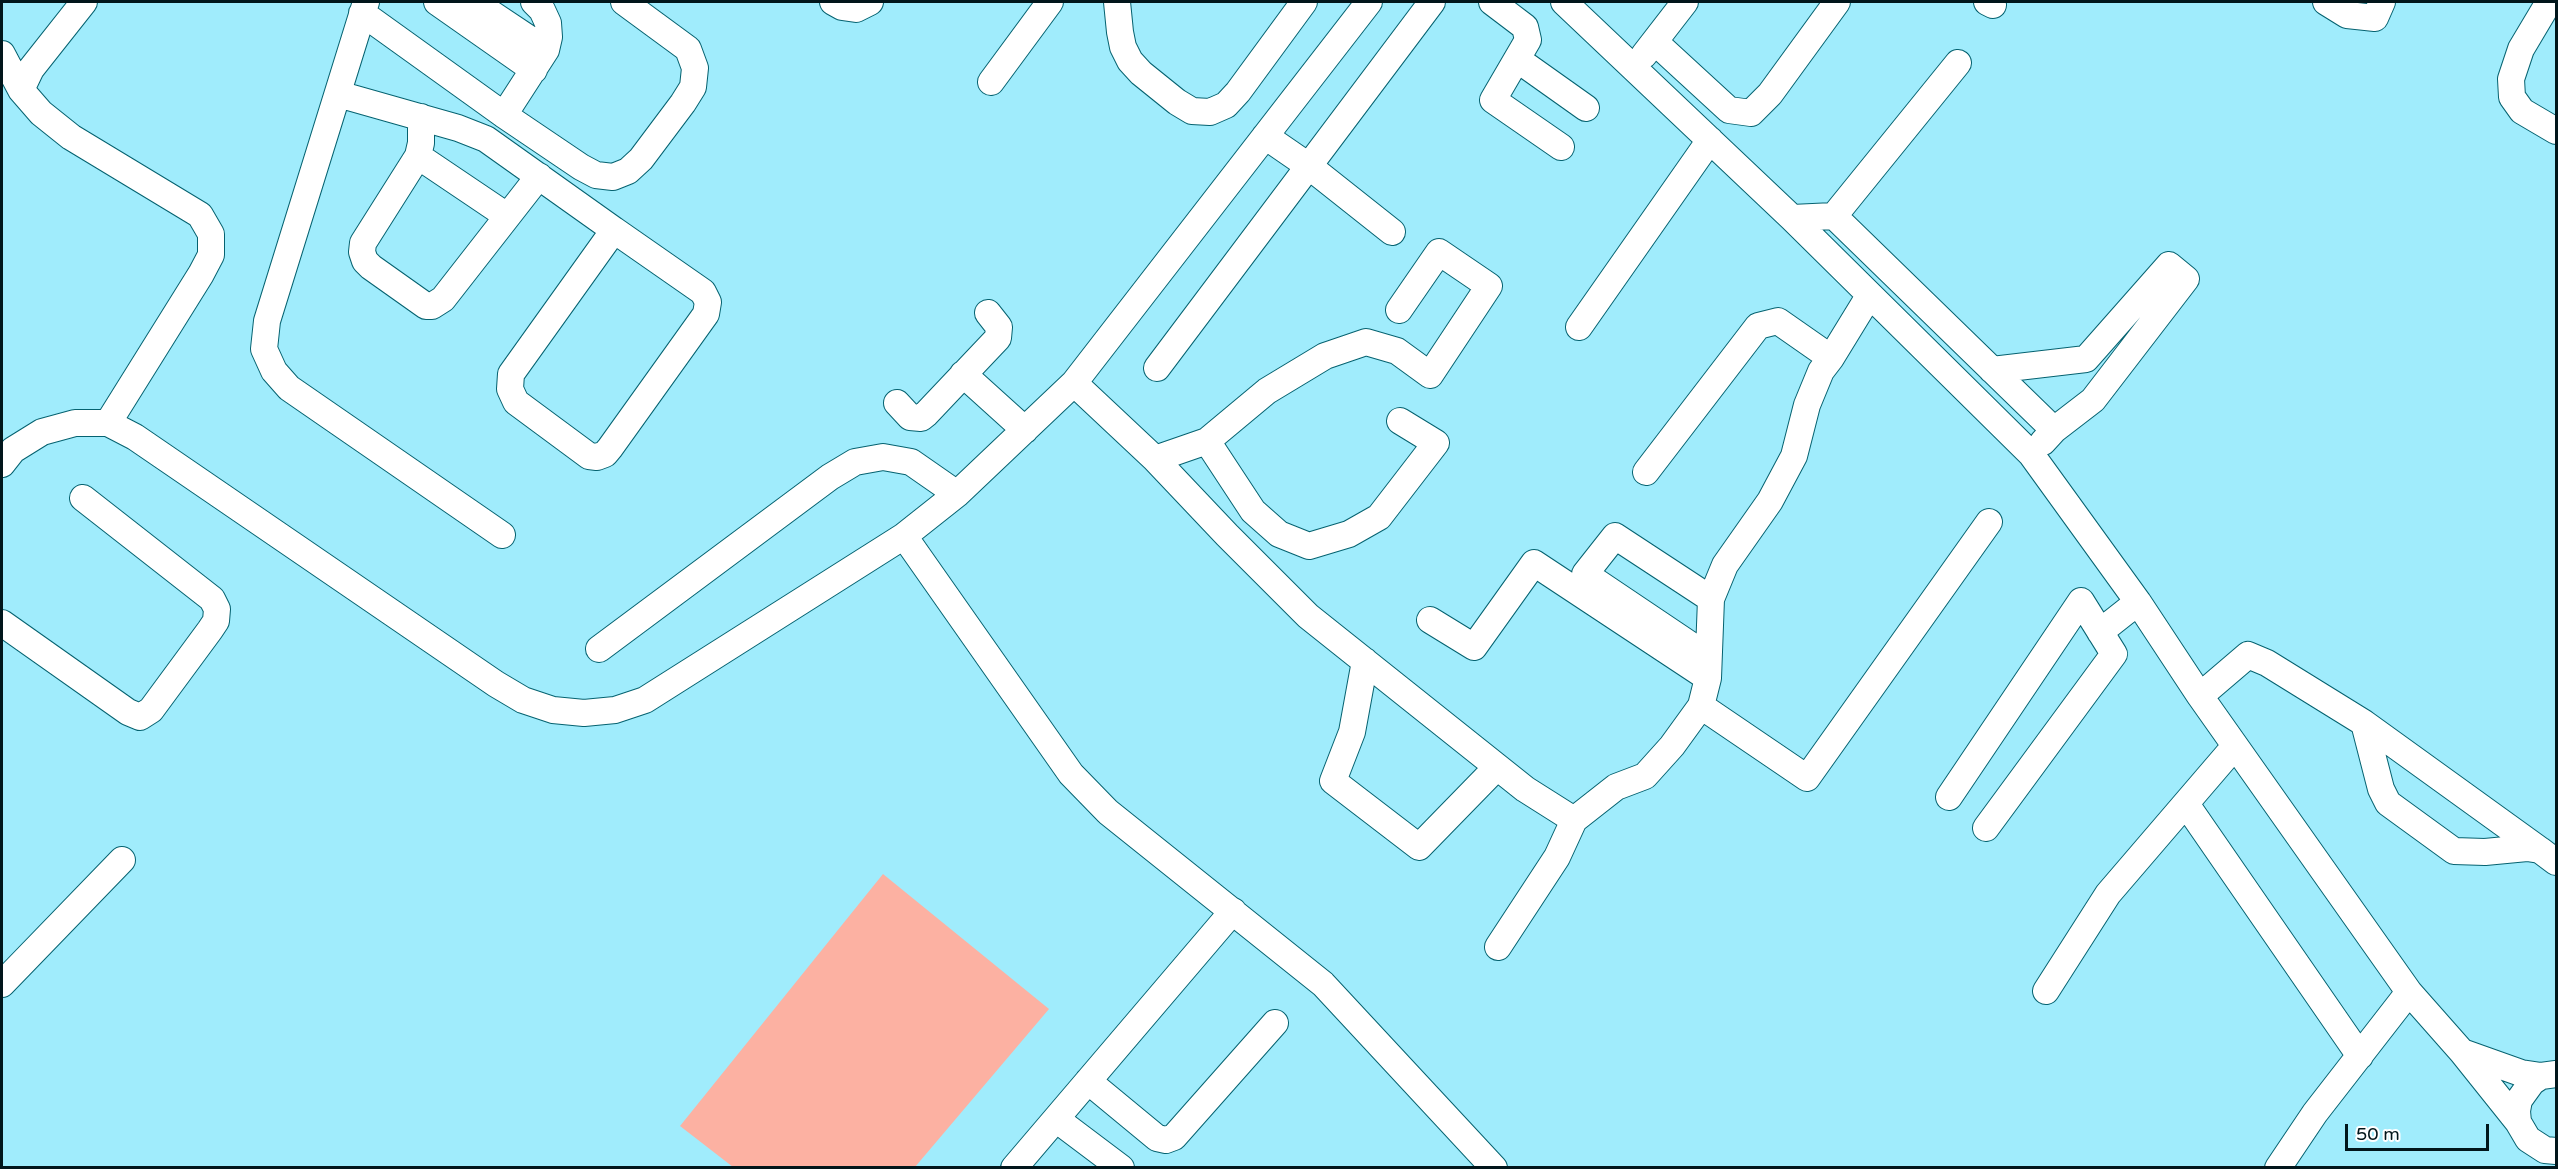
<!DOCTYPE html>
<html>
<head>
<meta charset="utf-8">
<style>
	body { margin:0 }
	#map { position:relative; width:2558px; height:1169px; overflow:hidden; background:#a0ecfc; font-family:"Varela Round",sans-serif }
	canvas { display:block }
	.frame { position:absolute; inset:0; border:3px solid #01161b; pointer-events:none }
	.scale { position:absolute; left:2345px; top:1124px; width:144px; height:27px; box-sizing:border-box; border:3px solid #01161b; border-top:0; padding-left:8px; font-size:18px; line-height:21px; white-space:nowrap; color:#01161b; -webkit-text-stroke:4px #fff; paint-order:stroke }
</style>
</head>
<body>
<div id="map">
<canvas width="2558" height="1169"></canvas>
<div class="frame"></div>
<div class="scale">50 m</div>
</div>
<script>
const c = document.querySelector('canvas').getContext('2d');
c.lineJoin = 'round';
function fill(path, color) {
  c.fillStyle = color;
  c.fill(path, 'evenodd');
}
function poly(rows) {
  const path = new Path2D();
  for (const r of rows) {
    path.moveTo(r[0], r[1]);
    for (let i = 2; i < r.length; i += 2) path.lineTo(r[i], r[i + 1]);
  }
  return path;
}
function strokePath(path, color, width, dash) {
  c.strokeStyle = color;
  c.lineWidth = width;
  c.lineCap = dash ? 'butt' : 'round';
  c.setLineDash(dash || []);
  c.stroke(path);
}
fill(poly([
	[883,874,1049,1009,915,1167,733,1167,680,1126]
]), '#fcb1a2');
const minor = poly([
	[366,2,267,321,264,349,274,371,289,388,502,535],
	[437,2,534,70],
	[474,2,546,50],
	[833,2,842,7,856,9,870,2],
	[1117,2,1120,32,1123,47,1130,61,1141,73,1177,102,1192,111,1210,112,1226,105,1238,92,1304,2],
	[1492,2,1525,27,1528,40,1493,100,1561,147],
	[1564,2,1792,218,2031,454,2138,602,2200,696,2409,992,2462,1052,2518,1122],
	[1987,2,1993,5],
	[2326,2,2347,15,2375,18,2382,2],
	[2549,2,2521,49,2511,79,2512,97,2522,111,2556,131],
	[362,13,504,115,581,167,596,175,613,177,628,171,641,159,683,103,693,87,695,68,688,49,624,2],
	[1655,42,1729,110,1751,113,1770,94,1837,2],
	[2,54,21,90,41,113,71,137,200,215,211,234,211,255,201,274,108,423],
	[1644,55,1685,2],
	[1517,59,1586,108],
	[991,82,1050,2],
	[21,90,31,69,84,2],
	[338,94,458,128,486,139,614,230],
	[504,115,546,50,549,37,548,23,542,10,534,2],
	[421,117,421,143,418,156,363,243,362,252,365,261,371,267,426,306,432,306,443,299,539,176],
	[1265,136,1310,167,1392,232],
	[418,156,507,216],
	[1834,216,2054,430,2043,442],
	[1792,218,1834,216,1958,63],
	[614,230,703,292,708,302,706,314,610,448,605,454,597,457,589,456,516,402,510,389,511,374,614,230],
	[1579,327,1710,140],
	[1157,368,1432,2],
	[1992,370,2086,359,2169,265,2186,279,2093,400,2054,430],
	[963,374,1025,430],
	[1074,383,1155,459,1227,535,1308,616,1525,789,1574,820],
	[897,403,910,417,921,418,926,414,998,338,999,327,988,313],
	[1207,441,1253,511,1279,534,1309,546,1349,534,1379,517,1436,443,1400,421],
	[1155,459,1207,441,1267,391,1325,356,1366,342,1397,351,1430,375,1489,286,1439,252,1399,310],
	[2,464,13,450,42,432,75,423,108,423,135,437,496,684,523,700,553,710,584,713,615,710,645,700,904,536,957,494,1074,383,1369,2],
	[1646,472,1758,326,1778,321,1831,358],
	[904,536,1071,774,1108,812,1323,984,1494,1168],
	[1430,620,1474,647,1534,563,1708,678],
	[2,623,128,712,140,717,151,710,210,630,216,621,217,609,212,599,83,498],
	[2100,632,2138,602],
	[599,649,830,477,855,462,883,457,911,462,957,494],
	[1698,650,1585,574,1615,536,1711,599],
	[1365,661,1352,732,1333,781,1419,847,1497,767],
	[2200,696,2248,655,2267,663,2364,723,2381,789,2388,803,2454,851,2485,852,2527,848,2540,850,2556,862],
	[1701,706,1807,778,1989,522],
	[2364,723,2540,850],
	[1949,797,2081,601,2114,654,1986,828],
	[2186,804,2360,1056],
	[1498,947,1557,857,1574,820,1616,787,1645,776,1672,746,1701,706,1708,678,1711,599,1725,565,1770,501,1794,456,1807,405,1821,371,1831,358,1869,296],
	[2,984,122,860],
	[2046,991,2108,894,2235,746],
	[2462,1052,2521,1073,2541,1076],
	[2556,1074,2541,1076,2532,1082,2519,1100,2517,1111,2518,1122,2528,1139,2545,1150,2556,1151],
	[1088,1081,1157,1138,1166,1140,1174,1137,1275,1023],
	[1056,1119,1121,1168],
	[1014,1168,1233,911],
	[2278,1168,2315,1113,2409,992]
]);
strokePath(minor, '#056270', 28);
strokePath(minor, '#fff', 26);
</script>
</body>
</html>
